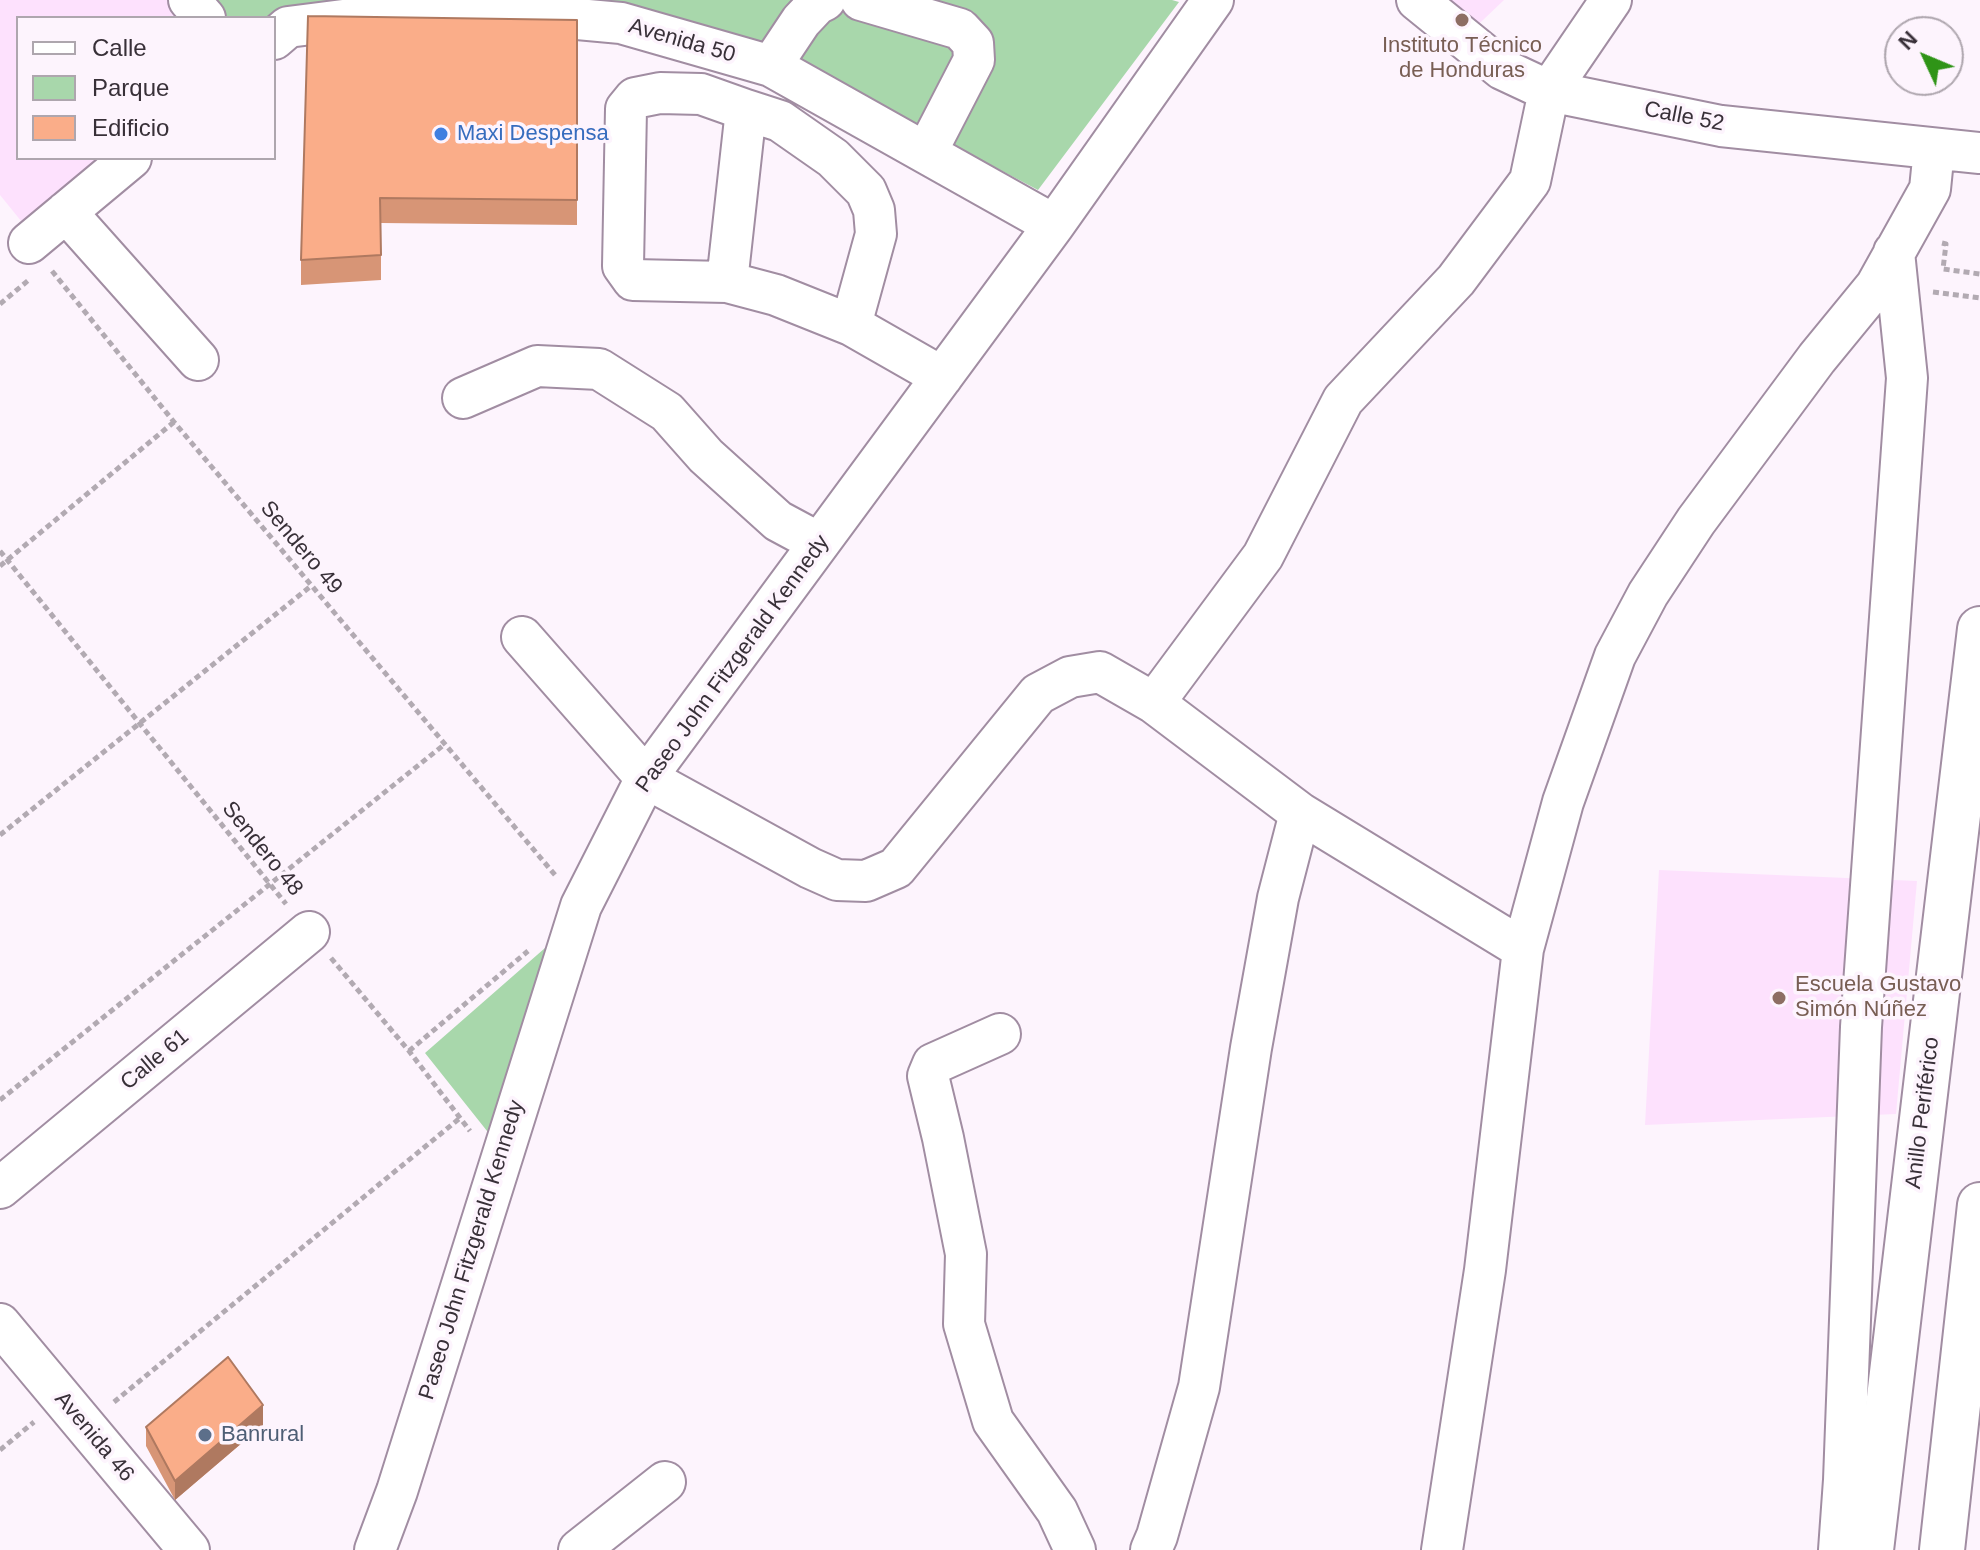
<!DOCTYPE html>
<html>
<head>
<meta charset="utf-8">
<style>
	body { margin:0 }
	#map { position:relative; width:1980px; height:1550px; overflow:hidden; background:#fdf4fd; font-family:Arial,sans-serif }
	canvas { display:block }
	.legend { position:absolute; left:16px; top:16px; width:260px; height:144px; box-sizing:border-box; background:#fdf4fd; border:2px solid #aea6ae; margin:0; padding:10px 14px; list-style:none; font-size:24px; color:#383038 }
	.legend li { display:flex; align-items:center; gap:16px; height:40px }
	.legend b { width:40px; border:2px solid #aea6ae }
	.north { position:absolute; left:1884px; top:16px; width:80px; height:80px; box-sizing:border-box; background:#fdf4fd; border:2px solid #aea6ae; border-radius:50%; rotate:314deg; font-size:22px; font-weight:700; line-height:32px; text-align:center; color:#383038 }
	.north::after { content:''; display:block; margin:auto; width:28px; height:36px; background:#2f9417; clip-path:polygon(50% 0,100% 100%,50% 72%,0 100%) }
</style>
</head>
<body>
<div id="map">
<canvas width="1980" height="1550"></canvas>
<ul class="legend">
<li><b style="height:10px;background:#fff"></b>Calle</li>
<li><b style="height:22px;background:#a8d7ab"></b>Parque</li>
<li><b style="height:22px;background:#faad89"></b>Edificio</li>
</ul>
<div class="north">N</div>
</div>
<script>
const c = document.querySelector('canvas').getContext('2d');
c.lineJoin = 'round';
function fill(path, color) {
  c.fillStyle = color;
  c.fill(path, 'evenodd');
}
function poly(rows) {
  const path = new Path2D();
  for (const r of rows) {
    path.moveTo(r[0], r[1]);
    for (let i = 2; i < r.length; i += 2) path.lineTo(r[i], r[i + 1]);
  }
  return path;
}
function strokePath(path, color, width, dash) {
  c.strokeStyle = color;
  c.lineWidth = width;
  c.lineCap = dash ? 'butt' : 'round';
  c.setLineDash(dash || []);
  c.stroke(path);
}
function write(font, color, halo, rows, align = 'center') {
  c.font = font + ' Arial,sans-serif';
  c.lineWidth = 7;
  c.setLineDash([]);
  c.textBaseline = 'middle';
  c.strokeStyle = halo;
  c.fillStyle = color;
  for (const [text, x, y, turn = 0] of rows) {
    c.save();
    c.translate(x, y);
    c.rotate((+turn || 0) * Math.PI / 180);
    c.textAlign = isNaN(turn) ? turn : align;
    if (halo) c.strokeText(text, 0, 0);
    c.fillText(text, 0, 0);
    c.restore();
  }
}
fill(poly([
	[0,0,173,0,190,18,18,18,18,158,115,158,30,232,0,195],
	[1422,0,1504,0,1461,41],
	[1659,870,1917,881,1896,1114,1645,1125]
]), '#fde1fd');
fill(poly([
	[197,0,395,0,274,18,214,18],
	[548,0,1172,0,1179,2,1038,190,787,57],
	[561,934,491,1136,425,1053]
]), '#a8d7ab');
const minor = poly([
	[189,0,205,18],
	[861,0,960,29,973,43,974,60,926,153],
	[1417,0,1502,69,1549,91,1721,126,1980,153],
	[274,39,288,27,447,7,621,23,771,66,1054,225],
	[771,66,801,21,817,4,825,0],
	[746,110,780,121,833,158,866,191,874,210,876,234,851,325],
	[66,212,198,360],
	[29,243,131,158],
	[727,282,746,110,701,94,660,93,635,98,626,109,623,266,633,280,727,282,776,295,851,325,942,377],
	[463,398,537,366,599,369,667,412,706,456,778,521,819,543],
	[522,637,646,778,810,868,837,880,866,881,896,868,1038,694,1070,677,1100,672,1154,703,1300,813,1523,949],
	[1154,703,1263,556,1343,400,1456,280,1530,181,1549,91,1611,0],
	[1000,1034,933,1064,928,1076,943,1138,966,1254,964,1324,993,1421,1057,1511,1075,1550],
	[0,1188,309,932],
	[0,1324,189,1550],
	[375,1550,397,1491,581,906,646,778,1054,225,1213,0],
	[579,1550,665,1482],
	[1151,1550,1157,1536,1199,1387,1251,1048,1278,898,1300,813],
	[1442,1550,1485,1270,1523,949,1563,802,1615,656,1648,594,1696,521,1817,358,1876,286,1930,189,1934,149],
	[1839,1550,1844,1480,1861,1027,1907,378,1894,252]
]);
const highway = poly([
	[1871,1550,1980,629],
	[1942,1550,1980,1205]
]);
strokePath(minor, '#a18da2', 44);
strokePath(highway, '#a18da2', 48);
strokePath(poly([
	[1942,243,1946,244,1943,269,1980,274],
	[52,271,174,422,555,875],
	[1933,292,1980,298],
	[0,304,30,279],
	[0,551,286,904],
	[0,566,174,422],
	[0,835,311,586],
	[331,958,409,1051,470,1131],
	[409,1051,528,951],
	[0,1100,445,744],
	[114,1402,460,1118],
	[0,1450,34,1422]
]), '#b2aab2', 5, [6, 4]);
strokePath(minor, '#fff', 40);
strokePath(highway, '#fff', 44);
fill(poly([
	[577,20,577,225,381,223,381,280,301,285,301,260],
	[263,1425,175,1500,146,1446,146,1427]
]), '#d79576');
fill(poly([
	[263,1405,263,1425,175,1500,175,1481]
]), '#af7960');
const building = poly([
	[308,16,577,20,577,200,380,198,381,255,301,260,308,16],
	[228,1357,263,1405,175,1481,146,1427,228,1357]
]);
fill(building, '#faad89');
strokePath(building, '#af7960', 2);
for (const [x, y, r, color] of [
	[1462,20,8,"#8d6e63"],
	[441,134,8,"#3f7fe0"],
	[1779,998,8,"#8d6e63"],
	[205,1435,8,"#5c6f8a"]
]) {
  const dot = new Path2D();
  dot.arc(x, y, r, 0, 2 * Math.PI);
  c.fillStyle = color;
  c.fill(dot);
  strokePath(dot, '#fdf4fd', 3);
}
write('22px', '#383038', '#fdf4fd', [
	["Avenida 50",682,41,16],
	["Calle 52",1684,117,11],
	["Sendero 49",301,548,50],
	["Paseo John Fitzgerald Kennedy",733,664,-54],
	["Sendero 48",262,849,51],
	["Calle 61",155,1060,-40],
	["Anillo Periférico",1923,1113,-83],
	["Paseo John Fitzgerald Kennedy",472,1250,-73],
	["Avenida 46",94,1437,50]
]);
write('22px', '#785e54', '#fdf4fd', [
	["Instituto Técnico",1462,46],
	["de Honduras",1462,71],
	["Escuela Gustavo",1795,985,"left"],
	["Simón Núñez",1795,1010,"left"]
]);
write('22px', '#366cbe', '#fdf4fd', [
	["Maxi Despensa",457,134]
], 'left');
write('22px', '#4e5e75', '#fdf4fd', [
	["Banrural",221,1435]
], 'left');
</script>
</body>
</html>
